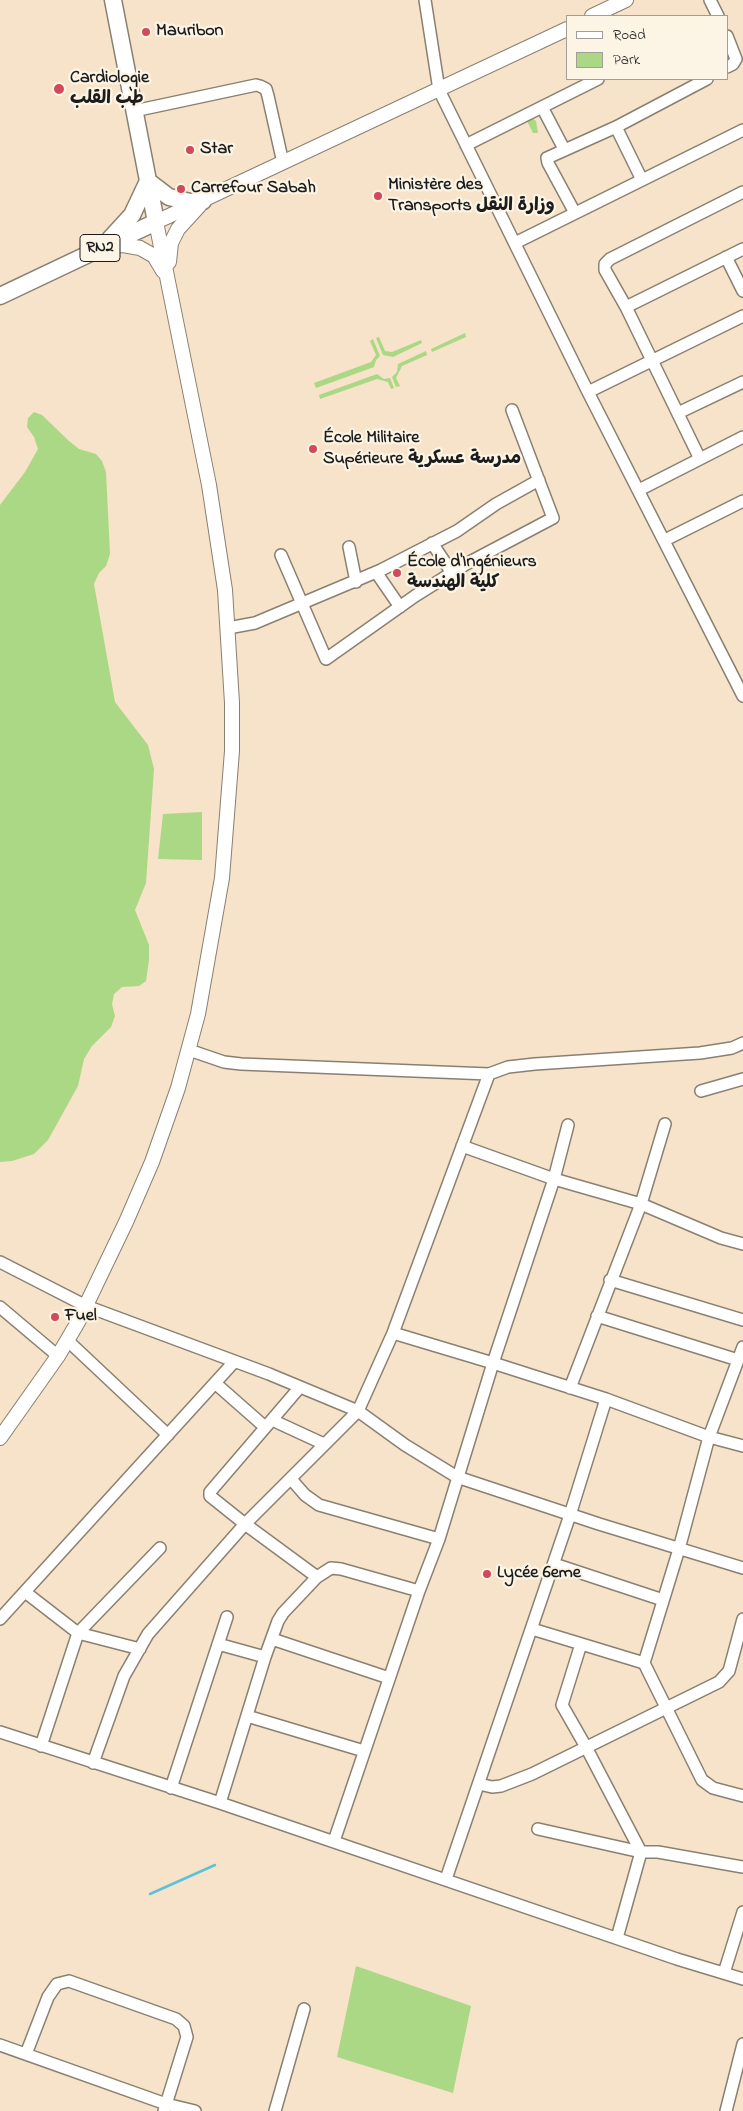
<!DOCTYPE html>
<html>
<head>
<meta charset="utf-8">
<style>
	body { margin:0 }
	#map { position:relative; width:743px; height:2111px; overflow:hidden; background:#f6e3c9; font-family:"Indie Flower",sans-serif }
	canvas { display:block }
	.legend { position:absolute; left:566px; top:15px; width:162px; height:65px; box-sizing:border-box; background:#fcf5e5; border:1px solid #a29e95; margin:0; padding:6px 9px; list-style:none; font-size:15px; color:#1c1c1c }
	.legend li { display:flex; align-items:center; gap:10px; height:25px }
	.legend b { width:25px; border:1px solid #a29e95 }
</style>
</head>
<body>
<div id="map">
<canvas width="743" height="2111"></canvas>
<ul class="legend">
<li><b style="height:6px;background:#fff"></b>Road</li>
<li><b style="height:14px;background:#abd884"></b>Park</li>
</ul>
</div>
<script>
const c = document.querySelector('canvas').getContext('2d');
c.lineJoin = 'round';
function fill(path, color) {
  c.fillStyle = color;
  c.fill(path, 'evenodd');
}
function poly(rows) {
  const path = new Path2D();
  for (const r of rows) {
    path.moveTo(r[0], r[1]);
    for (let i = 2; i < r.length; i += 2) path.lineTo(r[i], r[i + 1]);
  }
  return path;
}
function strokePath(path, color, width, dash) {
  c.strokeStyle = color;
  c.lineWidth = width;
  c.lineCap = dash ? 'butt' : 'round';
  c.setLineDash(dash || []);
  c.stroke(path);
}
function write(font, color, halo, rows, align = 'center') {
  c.font = font + ' "Indie Flower","Playpen Sans Arabic",sans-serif';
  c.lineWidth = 4.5;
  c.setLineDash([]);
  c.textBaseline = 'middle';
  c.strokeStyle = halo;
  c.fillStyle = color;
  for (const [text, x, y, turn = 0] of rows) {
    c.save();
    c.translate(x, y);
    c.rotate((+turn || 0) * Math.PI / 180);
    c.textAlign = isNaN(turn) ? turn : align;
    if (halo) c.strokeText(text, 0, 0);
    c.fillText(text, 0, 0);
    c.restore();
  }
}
fill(poly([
	[527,118,532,118,536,121,538,133,533,133,527,121],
	[465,333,466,337,432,352,431,349],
	[379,337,385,351,392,352,421,340,422,343,393,357,383,355,376,338],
	[373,339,380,356,376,360,374,367,316,388,314,383,371,362,376,355,370,341],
	[426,351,427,355,402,366,396,378,400,386,396,387,392,377,397,372,398,364],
	[377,374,384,379,390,378,394,388,391,389,388,382,377,379,320,399,319,395],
	[34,412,42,415,69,441,79,449,96,454,102,461,106,472,110,554,106,566,99,573,94,584,115,702,148,745,154,769,146,883,135,910,149,945,149,960,146,981,139,986,122,987,114,994,112,1004,115,1016,111,1027,92,1046,84,1059,78,1086,48,1140,34,1154,12,1161,0,1162,0,505,25,472,38,449,34,437,27,427,28,418],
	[202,812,202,860,158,859,163,814],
	[356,1966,471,2006,453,2093,337,2057]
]), '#abd884');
strokePath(poly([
	[150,1894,215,1865]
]), '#5bc2d9', 2.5);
const minor = poly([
	[425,0,439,90,588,392,743,696],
	[710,0,718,16],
	[727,36,736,59,733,64,727,67],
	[542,107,564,149],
	[134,111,256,85,260,86,266,89,268,96,283,163],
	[616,127,642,180],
	[466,145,598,79],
	[575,213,548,163,547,158,616,127,707,79],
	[515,243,743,130],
	[726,257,743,291],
	[626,307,743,249],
	[588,392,743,316],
	[678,413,743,382],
	[700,459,626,307,605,270,605,264,610,259,743,192],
	[639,490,743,437],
	[665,540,743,501],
	[432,543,452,573],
	[349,547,356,582],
	[281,555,326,659,415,596,466,564,553,518,512,410],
	[376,572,400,607],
	[228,628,255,623,381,570,457,531,496,504,539,480],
	[189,1050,224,1062,241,1064,489,1074,508,1067,535,1064,700,1053,732,1048,743,1043],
	[701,1091,743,1079],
	[462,1146,554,1179,641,1204,721,1238,743,1244],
	[0,1262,86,1306,269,1374,358,1411,405,1445,457,1477,599,1524,743,1568],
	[610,1280,743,1320],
	[0,1307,58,1356],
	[597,1316,738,1360],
	[393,1333,493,1363,554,1179,568,1125],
	[67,1340,168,1435],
	[743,1347,709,1437,679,1549,644,1663,702,1780,713,1788,743,1796],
	[215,1383,265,1427],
	[300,1387,210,1492,210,1496,245,1524,317,1577],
	[570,1388,641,1204,665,1124],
	[272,1420,324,1444],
	[291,1479,305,1495,319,1505,439,1539],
	[554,1564,663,1600],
	[25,1592,78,1633,140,1649],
	[0,1619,234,1362],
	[532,1629,644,1663],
	[272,1639,389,1678],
	[218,1644,265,1657],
	[581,1644,562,1705,586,1747,641,1852,617,1938],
	[247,1716,364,1751],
	[0,1732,220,1803,677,1959,743,1979],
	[41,1746,78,1633,160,1548],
	[93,1763,124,1676,148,1634,245,1524,358,1411,393,1333,489,1074],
	[479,1784,492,1787,501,1786,532,1774,719,1682,729,1671,743,1619],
	[171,1788,227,1617],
	[220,1803,265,1657,278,1621,283,1613,317,1577,331,1568,341,1569,419,1591],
	[538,1829,641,1852,658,1852,743,1867],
	[334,1841,419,1591,439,1539,493,1363,606,1399,709,1437,743,1446],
	[446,1879,570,1515,606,1399],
	[724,1973,743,1912],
	[0,2045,166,2104,195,2111],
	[26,2054,48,1997,57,1984,69,1981,176,2019,184,2026,187,2037,164,2111],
	[275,2111,304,2009],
	[726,2111,743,2044]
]);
const major = poly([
	[592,16,626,0],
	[108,246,123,245,140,248,154,256,163,271],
	[169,262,171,243,178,229,199,206],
	[0,1438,58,1356,78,1322,126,1222,152,1162,178,1088,198,1014,222,878,232,751,232,703,225,590,209,485,156,222,567,29]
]);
const highway = poly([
	[148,181,169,197,190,202,203,201],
	[110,239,132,215,148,181],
	[0,296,156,222,113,0]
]);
strokePath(minor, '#898072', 14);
strokePath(major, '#898072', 16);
strokePath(highway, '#898072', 19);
strokePath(minor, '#fff', 11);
strokePath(major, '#fff', 14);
strokePath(highway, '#fff', 16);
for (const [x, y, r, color] of [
	[146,32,5,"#d1495b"],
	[59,89,6,"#d1495b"],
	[190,150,5,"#d1495b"],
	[181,189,5,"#d1495b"],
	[378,196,5,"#d1495b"],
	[313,449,5,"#d1495b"],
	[397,573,5,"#d1495b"],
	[55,1317,5,"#d1495b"],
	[487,1574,5,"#d1495b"]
]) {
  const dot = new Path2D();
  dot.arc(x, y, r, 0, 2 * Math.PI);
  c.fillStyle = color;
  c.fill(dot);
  strokePath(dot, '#fcf5e5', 2);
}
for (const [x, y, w] of [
	[100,248,40]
]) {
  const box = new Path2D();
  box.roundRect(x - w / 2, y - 13.5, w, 27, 4);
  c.fillStyle = '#fcf5e5';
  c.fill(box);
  strokePath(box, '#1c1c1c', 1);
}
write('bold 16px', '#1c1c1c', null, [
	["RN2",100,248]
]);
write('bold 18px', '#1c1c1c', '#fcf5e5', [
	["Mauribon",156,32],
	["Cardiologie",70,79],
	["طب القلب",70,100],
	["Star",200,150],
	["Ministère des",388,186],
	["Transports وزارة النقل",388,207],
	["Carrefour Sabah",191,189],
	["École Militaire",323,439],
	["Supérieure مدرسة عسكرية",323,460],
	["École d'Ingénieurs",407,563],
	["كلية الهندسة",407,584],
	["Fuel",65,1317],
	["Lycée 6eme",497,1574]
], 'left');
</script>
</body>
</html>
